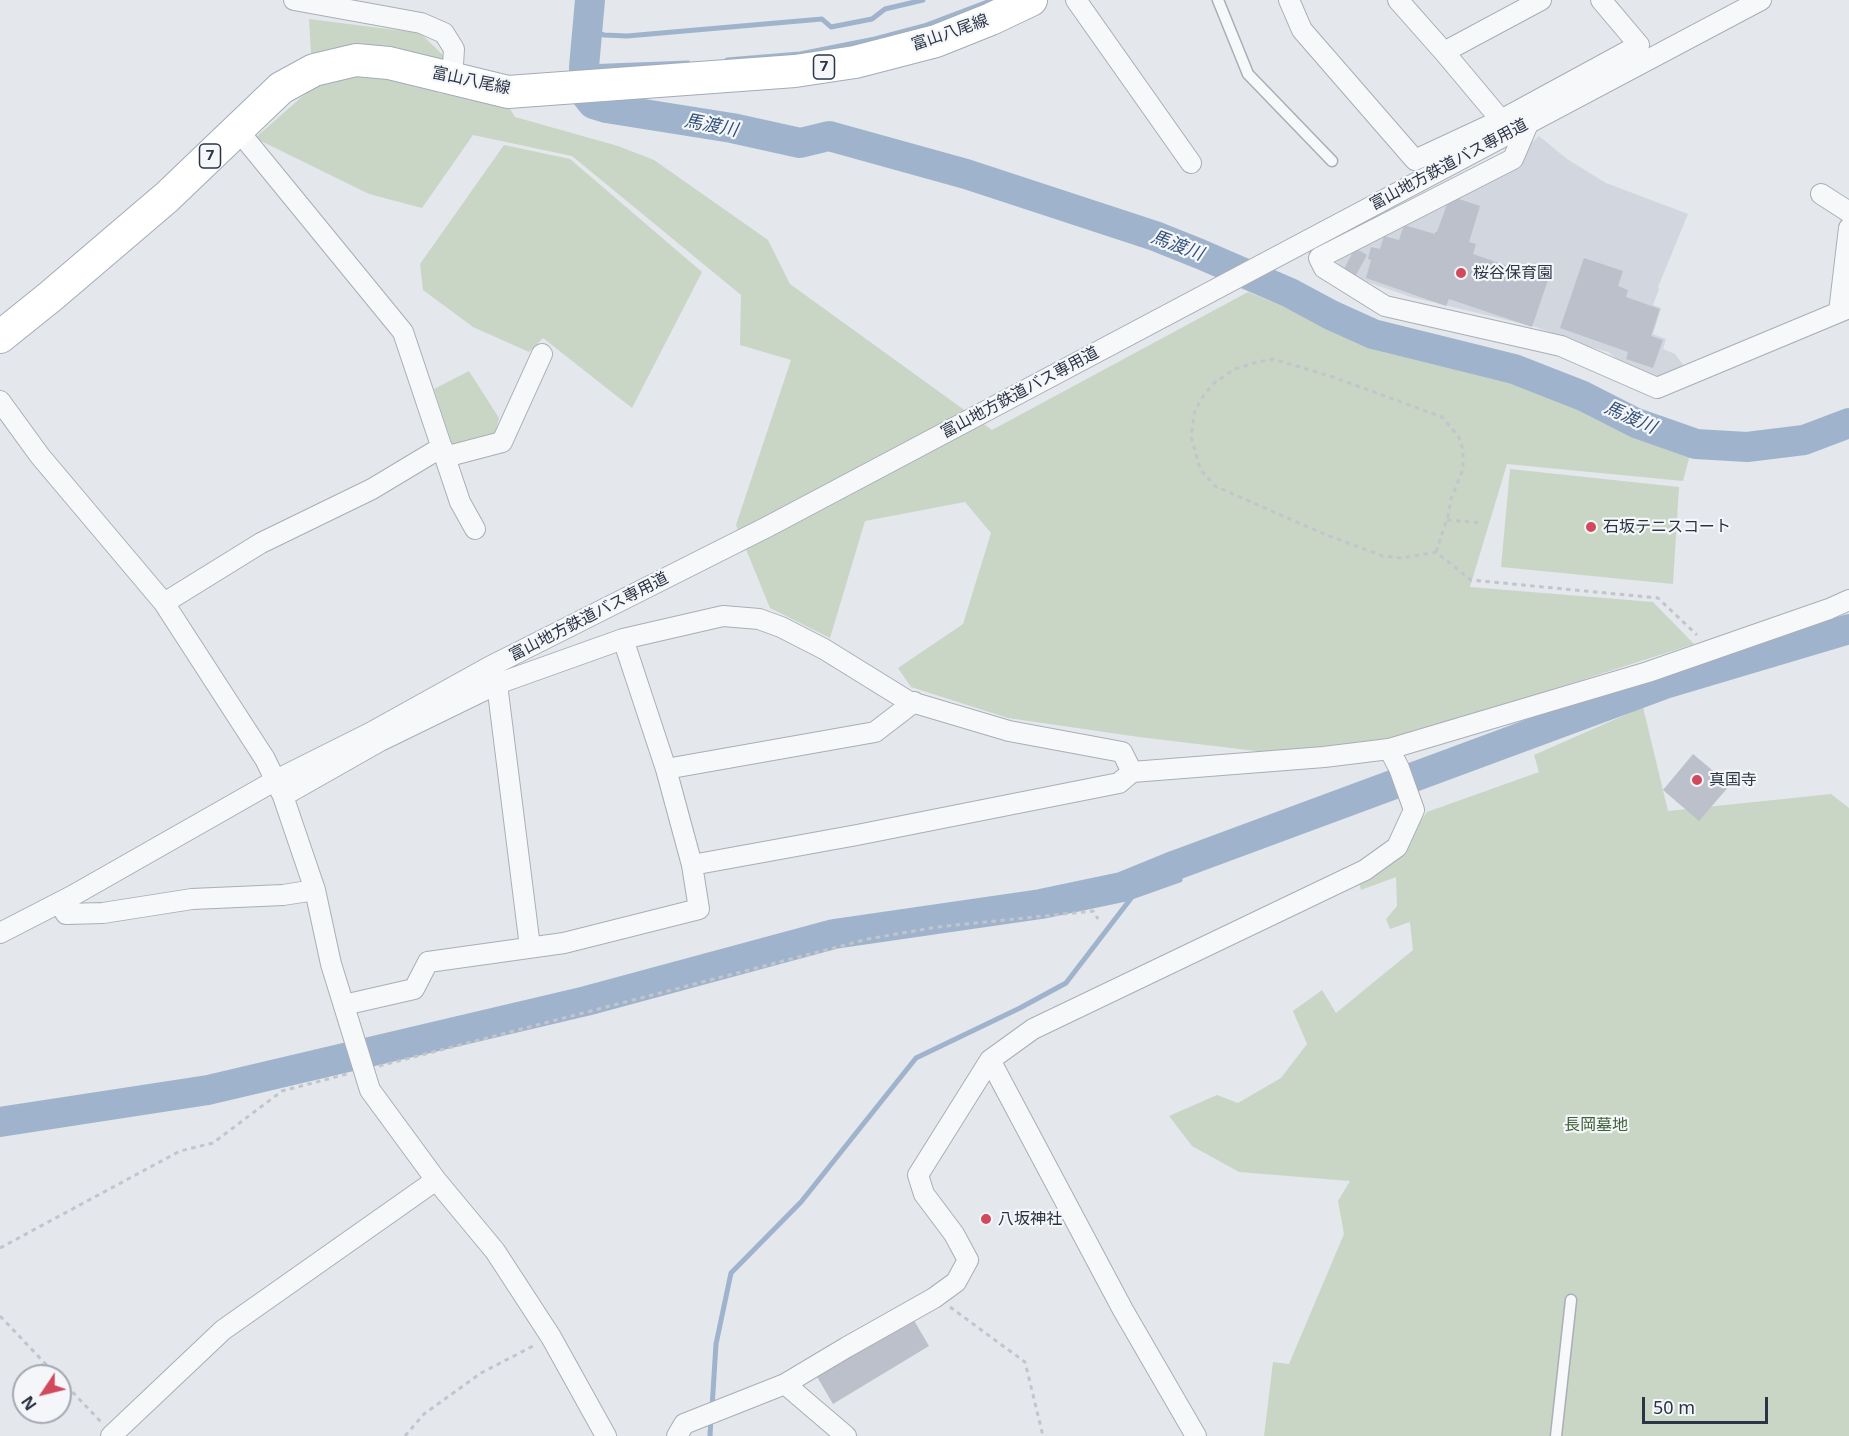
<!DOCTYPE html>
<html>
<head>
<meta charset="utf-8">
<style>
	body { margin:0 }
	#map { position:relative; width:1849px; height:1436px; overflow:hidden; background:#e4e7ec; font-family:"Noto Sans",sans-serif }
	canvas { display:block }
	.north { position:absolute; left:12px; top:1364px; width:60px; height:60px; box-sizing:border-box; background:#f4f6f9; border:2px solid #a4a8b1; border-radius:50%; rotate:235deg; font-size:16px; font-weight:700; line-height:24px; text-align:center; color:#2b3445 }
	.north::after { content:''; display:block; margin:auto; width:21px; height:27px; background:#d1495b; clip-path:polygon(50% 0,100% 100%,50% 72%,0 100%) }
	.scale { position:absolute; left:1642px; top:1397px; width:126px; height:27px; box-sizing:border-box; border:3px solid #2b3445; border-top:0; padding-left:8px; font-size:18px; line-height:21px; white-space:nowrap; color:#2b3445; -webkit-text-stroke:4px #f4f6f9; paint-order:stroke }
</style>
</head>
<body>
<div id="map">
<canvas width="1849" height="1436"></canvas>
<div class="north">N</div>
<div class="scale">50 m</div>
</div>
<script>
const c = document.querySelector('canvas').getContext('2d');
c.lineJoin = 'round';
function fill(path, color) {
  c.fillStyle = color;
  c.fill(path, 'evenodd');
}
function poly(rows) {
  const path = new Path2D();
  for (const r of rows) {
    path.moveTo(r[0], r[1]);
    for (let i = 2; i < r.length; i += 2) path.lineTo(r[i], r[i + 1]);
  }
  return path;
}
function strokePath(path, color, width, dash) {
  c.strokeStyle = color;
  c.lineWidth = width;
  c.lineCap = dash ? 'butt' : 'round';
  c.setLineDash(dash || []);
  c.stroke(path);
}
function write(font, color, halo, rows, align = 'center') {
  c.font = font + ' "Noto Sans","Noto Sans JP",sans-serif';
  c.lineWidth = 4.5;
  c.setLineDash([]);
  c.textBaseline = 'middle';
  c.strokeStyle = halo;
  c.fillStyle = color;
  for (const [text, x, y, turn = 0] of rows) {
    c.save();
    c.translate(x, y);
    c.rotate((+turn || 0) * Math.PI / 180);
    c.textAlign = isNaN(turn) ? turn : align;
    if (halo) c.strokeText(text, 0, 0);
    c.fillText(text, 0, 0);
    c.restore();
  }
}
fill(poly([
	[1539,136,1567,159,1606,183,1688,214,1658,287,1659,289,1653,305,1661,308,1653,334,1666,339,1663,349,1675,354,1694,379,1668,390,1625,365,1608,352,1580,344,1536,327,1411,297,1347,275,1334,258,1513,159]
]), '#d2d6de');
fill(poly([
	[309,19,420,33,445,57,438,93,507,104,515,117,618,146,654,160,768,240,790,284,992,430,1248,292,1376,344,1499,372,1691,451,1683,481,1507,464,1470,587,1653,602,1694,644,1391,741,1264,752,1139,737,1008,718,911,687,898,668,963,624,991,533,965,502,865,521,830,638,770,608,736,525,791,360,740,345,741,295,572,156,473,135,422,208,369,194,255,138,313,87],
	[504,145,570,159,702,272,632,408,543,338,529,352,473,327,423,290,420,264],
	[469,371,499,418,494,437,454,450,434,389],
	[1510,469,1679,487,1673,584,1501,567],
	[1643,707,1668,811,1831,794,1849,808,1849,1436,1264,1436,1273,1362,1289,1364,1344,1234,1338,1201,1350,1181,1239,1172,1192,1146,1169,1116,1217,1095,1238,1103,1281,1078,1307,1044,1293,1011,1322,990,1336,1013,1413,950,1410,922,1390,929,1386,919,1397,906,1396,877,1361,890,1358,878,1413,831,1427,812,1539,772,1534,755]
]), '#c9d6c5');
strokePath(poly([
	[588,30,604,35,627,36,822,19,831,27,872,19,885,9,923,0],
	[727,60,800,54,875,39,924,26,993,0],
	[584,67,688,63],
	[712,1408,716,1344,731,1273,801,1202,916,1058,1020,1008,1066,983,1132,897,1180,880,1176,865],
	[710,1436,711,1417]
]), '#9fb4cc', 5);
strokePath(poly([
	[590,0,584,67,585,94,593,104,606,108,732,128,800,143,829,136,966,174,1155,236,1200,254,1290,293,1331,315,1373,334,1514,369,1583,396,1636,423,1696,444,1747,447,1804,440,1849,423],
	[0,1122,208,1090,586,1001,834,934,1041,904,1122,887,1176,865,1665,684,1849,629]
]), '#9fb4cc', 30);
fill(poly([
	[1450,196,1480,206,1469,242,1476,244,1473,254,1548,280,1532,327,1449,299,1446,306,1366,278,1371,260,1368,259,1371,247,1380,249,1384,236,1399,240,1404,225,1435,234,1435,232,1437,232],
	[1355,248,1367,255,1356,275,1344,269],
	[1584,258,1623,271,1618,286,1628,290,1626,297,1660,309,1651,336,1663,340,1653,368,1626,359,1628,352,1560,328],
	[1693,754,1730,785,1699,821,1663,790],
	[912,1317,929,1346,833,1404,816,1375]
]), '#bbc0ca');
const service = poly([
	[1218,0,1248,74,1332,161],
	[1556,1436,1571,1300]
]);
const minor = poly([
	[294,0,421,23,444,33,454,49,452,79],
	[1076,0,1191,163],
	[1289,0,1302,30,1415,160,1501,120,1639,45,1601,0],
	[1398,0,1444,52,1501,120],
	[1444,52,1541,0],
	[1528,124,1513,159,1319,258,1324,268,1385,306,1561,346,1657,388,1849,308],
	[237,129,403,332,460,502,475,529],
	[1821,194,1849,212],
	[1839,312,1849,228],
	[0,401,40,456,164,603,265,759,283,796,315,890,331,964,370,1090,436,1180,495,1251,551,1337,606,1436],
	[445,457,502,442,542,354],
	[164,603,261,543,372,489,442,447],
	[623,639,666,769,692,865,857,835,1119,783,1132,772,1324,757,1389,749,1648,672,1829,609,1849,600],
	[497,684,530,947],
	[666,769,875,732,914,702],
	[283,796,380,741,497,684,623,639,723,616,759,619,781,627,824,649,908,701,1009,731,1122,752,1132,772],
	[59,903,66,914,103,913,192,899,283,895,315,890],
	[0,933,72,896,276,780,370,733,489,667,769,526,1761,0],
	[344,1005,414,989,428,962,564,943,699,909,692,865],
	[990,1060,1123,1310,1196,1436],
	[785,1384,846,1436],
	[111,1436,223,1330,436,1180],
	[677,1436,684,1424,785,1384,847,1347,934,1298,956,1282,968,1260,954,1234,924,1194,918,1175,990,1060,1033,1029,1365,870,1397,847,1414,810,1399,768,1389,749]
]);
const primary = poly([
	[0,337,51,296,167,197,281,88,314,70,356,60,389,63,508,92,795,71,855,62,936,41,991,19,1031,0]
]);
strokePath(service, '#a9aeb7', 13);
strokePath(minor, '#a9aeb7', 22);
strokePath(primary, '#a3abb8', 34);
strokePath(poly([
	[1447,520,1481,523],
	[1436,552,1448,516,1451,499,1463,469,1463,450,1459,437,1442,417,1333,377,1273,359,1254,363,1235,369,1214,383,1204,395,1195,410,1191,436,1200,469,1215,486,1324,534,1383,556,1402,558,1436,552,1471,580,1658,598,1697,635],
	[379,1066,868,939,937,927,1093,911,1098,919],
	[0,1248,180,1151,213,1143,282,1091,347,1074],
	[950,1307,1025,1362,1043,1436],
	[0,1316,57,1376],
	[60,1379,101,1422],
	[405,1436,424,1414,481,1373,535,1345]
]), '#c2c5cb', 3, [4.5, 4.5]);
strokePath(service, '#f7f8fa', 10);
strokePath(minor, '#f7f8fa', 20);
strokePath(primary, '#fff', 32);
for (const [x, y, r, color] of [
	[1461,273,6,"#d1495b"],
	[1591,527,6,"#d1495b"],
	[1697,780,6,"#d1495b"],
	[986,1219,6,"#d1495b"]
]) {
  const dot = new Path2D();
  dot.arc(x, y, r, 0, 2 * Math.PI);
  c.fillStyle = color;
  c.fill(dot);
  strokePath(dot, '#f4f6f9', 2);
}
for (const [x, y, w] of [
	[824,67,21],
	[210,156,21]
]) {
  const box = new Path2D();
  box.roundRect(x - w / 2, y - 12, w, 24, 4.5);
  c.fillStyle = '#f4f6f9';
  c.fill(box);
  strokePath(box, '#2b3445', 1.5);
}
write('bold 15px', '#2b3445', null, [
	["7",824,67],
	["7",210,156]
]);
write('16px', '#2b3445', '#f4f6f9', [
	["富山八尾線",950,33,-19],
	["富山八尾線",471,81,12],
	["富山地方鉄道バス専用道",1449,165,-28],
	["富山地方鉄道バス専用道",1020,393,-28],
	["富山地方鉄道バス専用道",589,617,-27]
]);
write('16px', '#2b3445', '#f4f6f9', [
	["桜谷保育園",1473,273],
	["石坂テニスコート",1603,527],
	["真国寺",1709,780],
	["八坂神社",998,1219]
], 'left');
write('16px', '#3f6138', '#f4f6f9', [
	["長岡墓地",1596,1125]
]);
write('italic 18px', '#34527a', '#f4f6f9', [
	["馬渡川",711,126,11],
	["馬渡川",1177,246,20],
	["馬渡川",1630,418,24]
]);
</script>
</body>
</html>
